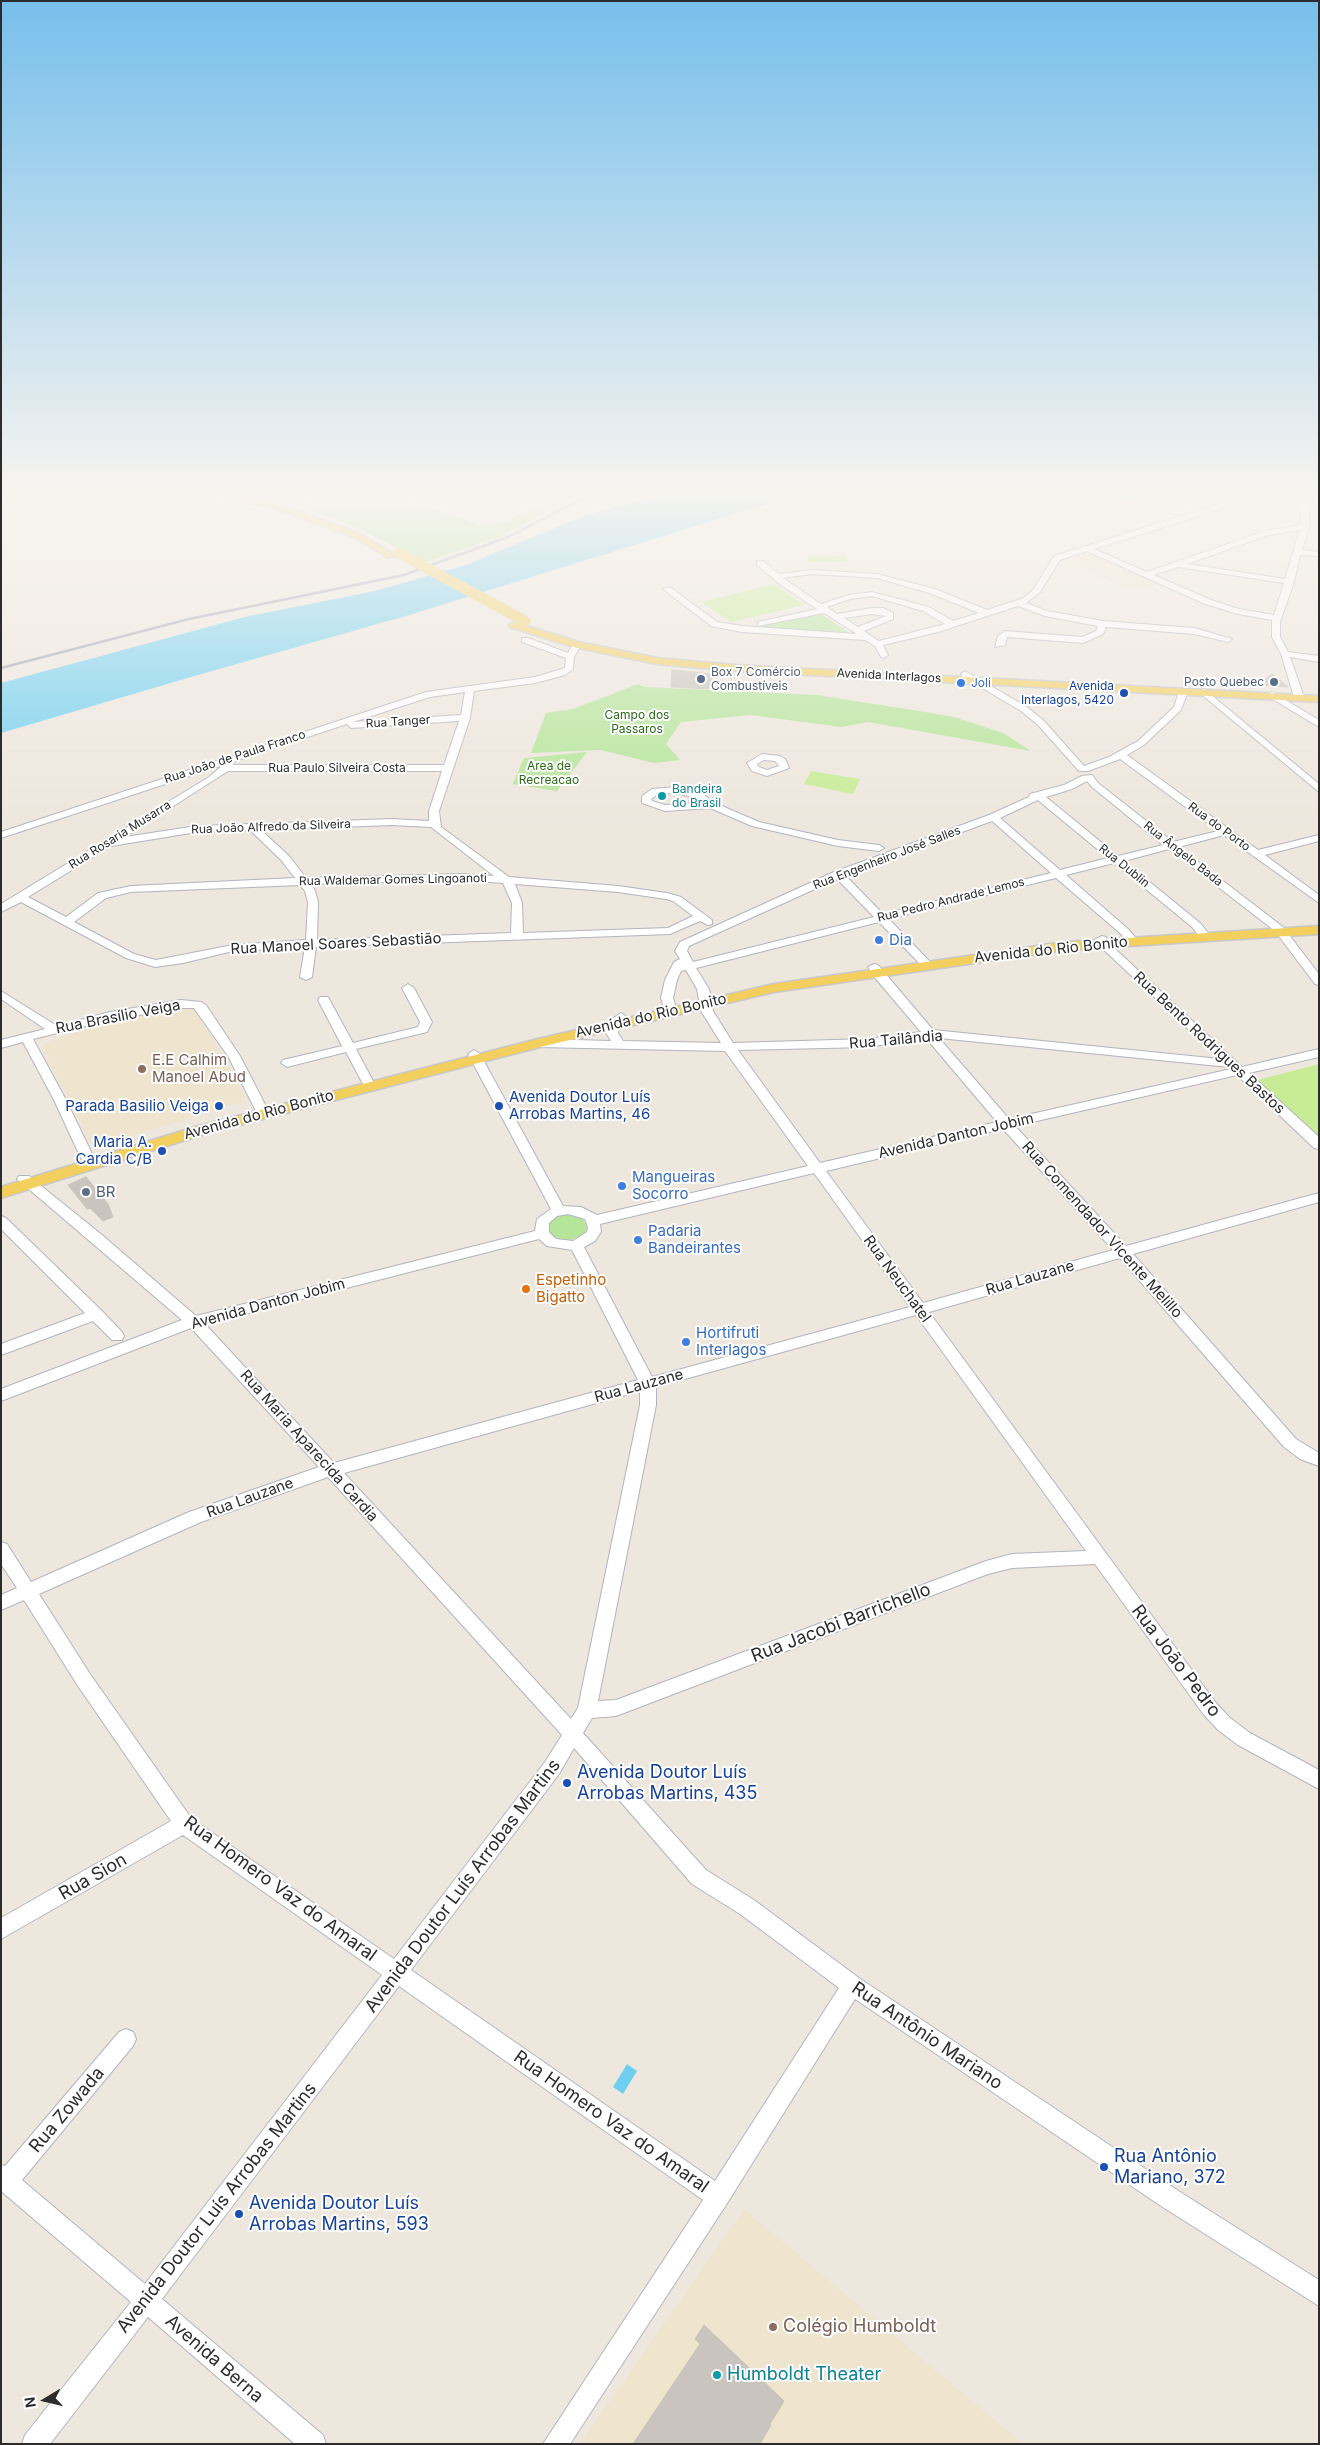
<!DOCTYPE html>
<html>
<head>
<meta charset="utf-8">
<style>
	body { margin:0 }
	#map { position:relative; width:1320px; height:2445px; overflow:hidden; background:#eee7de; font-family:Inter,sans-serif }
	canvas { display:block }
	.frame { position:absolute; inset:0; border:2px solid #2c2c2c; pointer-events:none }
	.north { position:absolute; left:20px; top:2375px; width:50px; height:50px; -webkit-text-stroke:4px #fff; paint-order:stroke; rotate:261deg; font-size:14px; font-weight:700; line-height:20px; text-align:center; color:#2c2c2c }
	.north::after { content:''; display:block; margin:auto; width:18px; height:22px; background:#2c2c2c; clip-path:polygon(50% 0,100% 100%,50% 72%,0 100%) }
</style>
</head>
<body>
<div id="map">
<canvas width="1320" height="2445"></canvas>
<div class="frame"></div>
<div class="north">N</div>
</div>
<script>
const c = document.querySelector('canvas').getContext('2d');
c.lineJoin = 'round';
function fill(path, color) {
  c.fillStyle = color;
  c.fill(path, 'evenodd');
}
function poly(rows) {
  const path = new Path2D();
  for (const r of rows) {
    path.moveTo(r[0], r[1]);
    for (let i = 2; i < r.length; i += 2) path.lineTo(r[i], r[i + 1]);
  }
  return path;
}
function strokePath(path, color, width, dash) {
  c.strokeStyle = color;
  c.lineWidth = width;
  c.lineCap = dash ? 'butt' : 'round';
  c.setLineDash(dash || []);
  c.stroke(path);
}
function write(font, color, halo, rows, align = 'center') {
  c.font = font + ' Inter,sans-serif';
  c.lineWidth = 4;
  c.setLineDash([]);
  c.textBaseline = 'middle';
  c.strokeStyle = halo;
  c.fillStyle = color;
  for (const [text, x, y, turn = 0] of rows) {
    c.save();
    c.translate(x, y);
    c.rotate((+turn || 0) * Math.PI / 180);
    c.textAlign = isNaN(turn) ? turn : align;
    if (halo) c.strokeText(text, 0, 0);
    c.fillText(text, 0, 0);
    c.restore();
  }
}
fill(poly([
	[1085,553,1092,553,1160,584,1130,589,1060,561],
	[185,1007,196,1009,246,1097,244,1101,99,1146,91,1145,42,1048,45,1043,98,1025],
	[744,2209,1023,2444,580,2444]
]), '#efe4cd');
fill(poly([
	[350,489,380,489,482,526,508,521,568,489,591,489,504,535,426,562,351,525,273,498,285,494,311,502],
	[815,614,821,614,851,634,751,628],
	[638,684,645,687,817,695,919,711,954,717,1003,733,1031,751,868,722,842,727,750,715,681,722,666,744,680,760,654,763,601,750,531,753,546,713,573,709],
	[587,752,557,791,513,784,524,758],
	[564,1214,583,1219,587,1227,584,1235,568,1241,552,1236,549,1233,549,1223,558,1216]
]), '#b4e599');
fill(poly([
	[808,555,846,556,847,562,808,562],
	[774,584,804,605,732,622,701,602],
	[811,771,860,779,853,794,804,784],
	[1319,1064,1319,1137,1256,1085,1258,1080]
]), '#c8ec95');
fill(poly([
	[680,489,815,489,406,616,191,677,1,733,1,683,245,617,375,591,466,565,584,516],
	[1090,489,1156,489,1130,502],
	[627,2064,637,2071,623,2094,613,2087]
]), '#6fcff1');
const building = poly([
	[672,670,713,674,708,689,671,687,672,670],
	[1272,674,1288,687,1259,685,1272,674],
	[86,1177,108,1204,113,1217,103,1221,90,1208,87,1209,68,1185,86,1177],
	[704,2325,784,2401,770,2424,771,2425,760,2444,633,2444,700,2344,695,2339,704,2325]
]);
fill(building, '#c9c4bd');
strokePath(building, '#c9c3b7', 1);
const minor = poly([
	[1250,489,1259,489,1231,506,1094,549,1147,572,1265,531,1301,525,1301,512,1296,489,1304,489,1309,512,1309,527,1302,550,1319,552,1319,556,1300,555,1294,582,1280,622,1280,637,1288,652,1319,656,1319,662,1290,657,1304,697,1299,700,1294,697,1281,654,1272,637,1272,620,1238,614,1205,604,1087,551,1060,560,1040,592,1026,603,1047,611,1103,621,1194,628,1232,639,1228,642,1194,634,1106,627,1103,634,1083,643,1007,637,1005,645,995,647,998,636,1005,631,1082,637,1096,631,1098,626,1045,616,1018,606,938,632,883,645,888,655,884,658,881,657,875,646,865,640,742,632,711,626,663,589,670,587,717,622,742,626,857,634,824,613,758,626,758,622,817,609,781,585,757,565,757,561,763,561,779,574,812,570,877,574,935,589,987,610,1024,598,1034,589,1054,556,1225,502,1250,489],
	[1300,530,1285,579,1187,564,1269,535,1300,530],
	[1178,567,1284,583,1274,615,1239,609,1211,600,1154,575,1178,567],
	[812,574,877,578,929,593,979,613,953,621,929,607,872,592,849,595,821,604,783,578,812,574],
	[872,596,923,611,945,624,879,641,864,631,893,619,893,613,883,608,872,608,837,614,827,607,850,599,872,596],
	[872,614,886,616,858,627,844,618,872,614],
	[522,638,528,638,568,653,574,643,581,645,574,657,573,669,565,675,535,683,474,691,470,718,439,811,441,827,509,877,618,886,667,893,681,897,712,920,712,924,708,925,700,921,670,934,316,947,312,977,306,980,300,977,305,947,233,951,183,963,155,967,126,958,21,902,1,912,1,904,209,777,223,765,1,838,1,832,426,692,535,677,565,668,566,658,522,642,522,638],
	[465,692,461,715,353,722,430,697,465,692],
	[459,721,444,765,233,765,235,761,347,724,351,728,459,721],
	[228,771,442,771,429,811,429,821,392,819,197,826,125,837,228,771],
	[392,825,431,827,494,876,463,874,306,878,289,856,261,830,392,825],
	[250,830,281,860,295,878,131,886,98,893,66,917,28,897,111,846,197,832,250,830],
	[463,880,503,883,512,903,511,933,317,940,318,902,315,891,311,884,463,880],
	[515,884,618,892,666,899,673,901,693,916,668,928,523,933,522,903,515,884],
	[300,885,305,891,308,902,306,940,233,945,156,960,134,954,74,922,106,898,131,892,300,885],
	[965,671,1027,707,1044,721,1084,766,1109,757,1138,741,1174,707,1180,689,1186,689,1188,691,1181,710,1144,745,1127,755,1258,850,1319,835,1319,841,1265,855,1319,895,1319,903,1224,835,1179,847,1283,927,1319,974,1319,985,1315,984,1275,931,1169,849,1124,861,1200,923,1212,938,1210,940,1202,940,1192,927,1114,863,1066,875,1128,929,1139,942,1137,944,1129,944,1120,933,1056,878,889,919,931,963,931,967,923,967,879,922,696,968,709,989,713,1011,733,1043,868,1039,921,1032,876,979,868,967,874,964,878,965,933,1030,1220,1059,1104,950,1096,939,1102,936,1106,937,1112,946,1242,1067,1319,1049,1319,1057,1249,1073,1319,1137,1319,1149,1314,1148,1237,1075,1015,1126,1126,1246,1319,1193,1319,1202,1133,1254,1296,1439,1319,1453,1319,1466,1300,1459,1284,1447,1120,1258,929,1312,1216,1703,1230,1718,1250,1733,1319,1770,1319,1789,1238,1745,1218,1730,1204,1715,1095,1564,1012,1568,988,1574,616,1716,592,1718,583,1733,706,1870,754,1900,859,1978,1177,2190,1319,2280,1319,2306,1161,2206,855,1999,726,2205,570,2444,543,2444,703,2200,399,1986,162,2299,323,2435,326,2444,295,2444,148,2317,50,2444,22,2444,25,2435,131,2302,1,2191,1,2165,5,2166,119,2032,126,2029,133,2032,136,2039,133,2046,22,2180,145,2284,382,1975,183,1835,1,1939,1,1918,171,1821,78,1686,24,1600,1,1610,1,1595,17,1588,1,1564,1,1542,7,1544,31,1582,189,1512,319,1467,191,1328,1,1401,1,1389,182,1320,17,1179,19,1176,29,1176,102,1235,196,1316,535,1231,537,1219,551,1209,468,1054,474,1050,480,1054,563,1206,581,1207,597,1215,808,1166,725,1051,538,1047,532,1043,538,1039,611,1041,606,1033,608,1022,621,1013,627,1017,620,1023,618,1033,623,1041,721,1043,701,1011,697,989,686,970,681,971,677,980,673,998,675,1005,669,1009,663,1005,661,998,665,980,674,962,680,959,675,951,680,942,834,872,989,815,1029,797,1030,794,1064,785,1082,776,1092,775,1098,783,1173,842,1218,831,1120,759,1088,771,1079,771,1038,725,1021,711,962,676,961,674,965,671],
	[1087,781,1092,787,1163,845,1118,856,1046,797,1072,789,1087,781],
	[1038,800,1045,806,1108,858,1060,870,1000,818,1038,800],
	[992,821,1051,873,883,914,845,875,992,821],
	[837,879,874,917,693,962,687,951,689,946,837,879],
	[926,1038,997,1122,820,1163,738,1050,868,1047,926,1038],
	[939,1038,1229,1067,1231,1069,1009,1119,939,1038],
	[1003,1129,1113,1250,923,1303,826,1171,1003,1129],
	[814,1173,910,1307,652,1377,584,1247,595,1241,601,1232,600,1224,814,1173],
	[568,1214,585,1219,588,1227,587,1232,573,1241,556,1239,549,1232,549,1223,557,1216,568,1214],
	[539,1239,547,1246,572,1250,638,1380,334,1463,205,1324,539,1239],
	[916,1315,1086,1551,1012,1554,986,1561,616,1700,598,1701,656,1405,656,1387,916,1315],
	[640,1391,640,1405,578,1708,571,1719,344,1473,640,1391],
	[328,1477,562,1735,545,1762,394,1959,191,1818,90,1674,39,1594,201,1522,328,1477],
	[574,1748,692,1884,740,1914,839,1988,715,2181,411,1970,559,1774,574,1748],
	[1204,689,1319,784,1319,792,1201,694,1199,692,1204,689],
	[1272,692,1319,720,1319,727,1269,697,1267,695,1272,692],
	[762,754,780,756,785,759,789,768,767,776,752,771,747,763,762,754],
	[764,760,775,761,779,766,767,770,759,767,757,764,764,760],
	[677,787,703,794,715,803,759,822,838,840,879,845,884,848,879,851,838,846,752,826,710,808,665,811,642,803,642,796,652,789,677,787],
	[677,793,695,798,701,803,665,805,652,801,651,799,658,794,677,793],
	[408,984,414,988,432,1022,427,1032,356,1049,373,1081,371,1084,363,1084,346,1052,287,1067,281,1063,283,1060,342,1046,318,1000,320,997,328,997,353,1043,418,1027,420,1022,402,988,408,984],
	[1,991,57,1026,110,1012,181,1000,201,1002,206,1005,240,1056,270,1114,269,1117,259,1117,228,1056,194,1008,181,1008,110,1020,33,1039,66,1100,97,1164,95,1167,85,1167,54,1100,23,1042,1,1048,1,1040,45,1029,1,999,1,991],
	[1,1216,6,1218,101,1310,122,1332,124,1336,122,1340,112,1340,93,1321,1,1355,1,1344,85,1313,1,1229,1,1216]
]);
const major = poly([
	[185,489,202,489,279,504,361,534,396,556,388,558,355,538,274,508,185,489],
	[514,622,579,642,657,658,736,665,1319,696,1319,702,736,671,657,664,573,647,510,627,509,625,514,622],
	[1319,926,1319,934,1065,950,774,992,540,1047,205,1134,1,1198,1,1187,195,1127,538,1039,774,984,1065,942,1319,926]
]);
strokePath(minor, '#b2b4bf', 2);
strokePath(major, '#c8c8c8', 3);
fill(minor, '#fff');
fill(major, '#f3cf5d');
strokePath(poly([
	[1,668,189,619,404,575,508,537,601,489]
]), '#a0a4b6', 2.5);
const majorBridge = poly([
	[399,553,525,621]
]);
strokePath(majorBridge, '#c8c8c8', 11, []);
strokePath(majorBridge, '#f3cf5d', 10);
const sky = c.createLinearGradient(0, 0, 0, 831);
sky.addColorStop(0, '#77bfec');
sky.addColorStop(0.59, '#f7f4f0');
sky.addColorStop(1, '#f7f4f000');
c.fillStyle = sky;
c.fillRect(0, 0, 1320, 831);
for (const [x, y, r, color] of [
	[701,679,5,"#5c6f8a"],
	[1274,682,5,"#5c6f8a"],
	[961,683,5,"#3f7fe0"],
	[1124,693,5,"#1a4fb4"],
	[662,796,5,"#0f9aa8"],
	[879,940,5,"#3f7fe0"],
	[142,1069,5,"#8d6e63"],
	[219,1106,5,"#1a4fb4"],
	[499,1106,5,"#1a4fb4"],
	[162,1151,5,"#1a4fb4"],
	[622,1186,5,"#3f7fe0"],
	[86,1192,5,"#5c6f8a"],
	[638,1240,5,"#3f7fe0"],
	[526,1289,5,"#e8710a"],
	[686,1342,5,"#3f7fe0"],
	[567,1783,5,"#1a4fb4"],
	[1104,2167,5,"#1a4fb4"],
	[239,2214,5,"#1a4fb4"],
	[773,2327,5,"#8d6e63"],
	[717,2375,5,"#0f9aa8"]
]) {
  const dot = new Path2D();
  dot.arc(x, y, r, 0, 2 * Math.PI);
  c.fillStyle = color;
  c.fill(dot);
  strokePath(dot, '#fff', 2);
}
write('12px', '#4e5e75', '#fff', [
	["Box 7 Comércio",711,672],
	["Combustíveis",711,686],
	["Posto Quebec",1264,682,"right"]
], 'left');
write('12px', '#2c2c2c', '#fff', [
	["Avenida Interlagos",889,676,3],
	["Rua Tanger",398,722,-4],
	["Rua João de Paula Franco",235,757,-18],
	["Rua Paulo Silveira Costa",337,768],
	["Rua João Alfredo da Silveira",271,827,-2],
	["Rua do Porto",1219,827,36],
	["Rua Rosaria Musarra",120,835,-32],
	["Rua Ângelo Bada",1183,854,38],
	["Rua Engenheiro José Salles",887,858,-21],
	["Rua Dublin",1124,866,39],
	["Rua Waldemar Gomes Lingoanoti",393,880,-1],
	["Rua Pedro Andrade Lemos",951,900,-14]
]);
write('12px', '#366cbe', '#fff', [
	["Joli",971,683]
], 'left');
write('12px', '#164399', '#fff', [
	["Avenida",1114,686],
	["Interlagos, 5420",1114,700]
], 'right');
write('12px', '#2b6b19', '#fff', [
	["Campo dos",637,715],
	["Passaros",637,729],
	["Area de",549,766],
	["Recreacao",549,780]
]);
write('12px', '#0d838f', '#fff', [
	["Bandeira",672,789],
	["do Brasil",672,803]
], 'left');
write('15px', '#366cbe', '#fff', [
	["Dia",889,940],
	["Mangueiras",632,1177],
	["Socorro",632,1194],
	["Padaria",648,1231],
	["Bandeirantes",648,1248],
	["Hortifruti",696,1333],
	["Interlagos",696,1350]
], 'left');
write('15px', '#2c2c2c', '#fff', [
	["Rua Manoel Soares Sebastião",336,944,-3],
	["Avenida do Rio Bonito",1051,950,-6],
	["Avenida do Rio Bonito",651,1016,-13],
	["Rua Brasílio Veiga",118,1017,-11],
	["Rua Tailândia",896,1040,-5],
	["Rua Bento Rodrigues Bastos",1209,1043,43],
	["Avenida do Rio Bonito",259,1115,-15],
	["Avenida Danton Jobim",956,1136,-13],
	["Rua Comendador Vicente Melillo",1102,1230,48],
	["Rua Lauzane",1030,1278,-16],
	["Rua Neuchatel",897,1279,54],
	["Avenida Danton Jobim",268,1304,-15],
	["Rua Lauzane",639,1386,-15],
	["Rua Maria Aparecida Cardia",309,1446,48],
	["Rua Lauzane",250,1498,-20]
]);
write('15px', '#785e54', '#fff', [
	["E.E Calhim",152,1060],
	["Manoel Abud",152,1077]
], 'left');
write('15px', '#164399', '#fff', [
	["Avenida Doutor Luís",509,1097,"left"],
	["Arrobas Martins, 46",509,1114,"left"],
	["Parada Basilio Veiga",209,1106],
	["Maria A.",152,1142],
	["Cardia C/B",152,1159]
], 'right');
write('15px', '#4e5e75', '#fff', [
	["BR",96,1192]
], 'left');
write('15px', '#c56008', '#fff', [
	["Espetinho",536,1280],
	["Bigatto",536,1297]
], 'left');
write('18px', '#2c2c2c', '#fff', [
	["Rua Jacobi Barrichello",841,1623,-21],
	["Rua João Pedro",1176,1661,53],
	["Rua Sion",93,1877,-30],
	["Avenida Doutor Luís Arrobas Martins",463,1886,-53],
	["Rua Homero Vaz do Amaral",280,1889,36],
	["Rua Antônio Mariano",927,2036,34],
	["Rua Zowada",67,2110,-50],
	["Rua Homero Vaz do Amaral",611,2122,35],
	["Avenida Doutor Luís Arrobas Martins",217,2208,-52],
	["Avenida Berna",214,2359,41]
]);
write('18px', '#164399', '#fff', [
	["Avenida Doutor Luís",577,1773],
	["Arrobas Martins, 435",577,1794],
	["Rua Antônio",1114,2157],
	["Mariano, 372",1114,2178],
	["Avenida Doutor Luís",249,2204],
	["Arrobas Martins, 593",249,2225]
], 'left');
write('18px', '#785e54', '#fff', [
	["Colégio Humboldt",783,2327]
], 'left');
write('18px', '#0d838f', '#fff', [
	["Humboldt Theater",727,2375]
], 'left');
</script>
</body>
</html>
